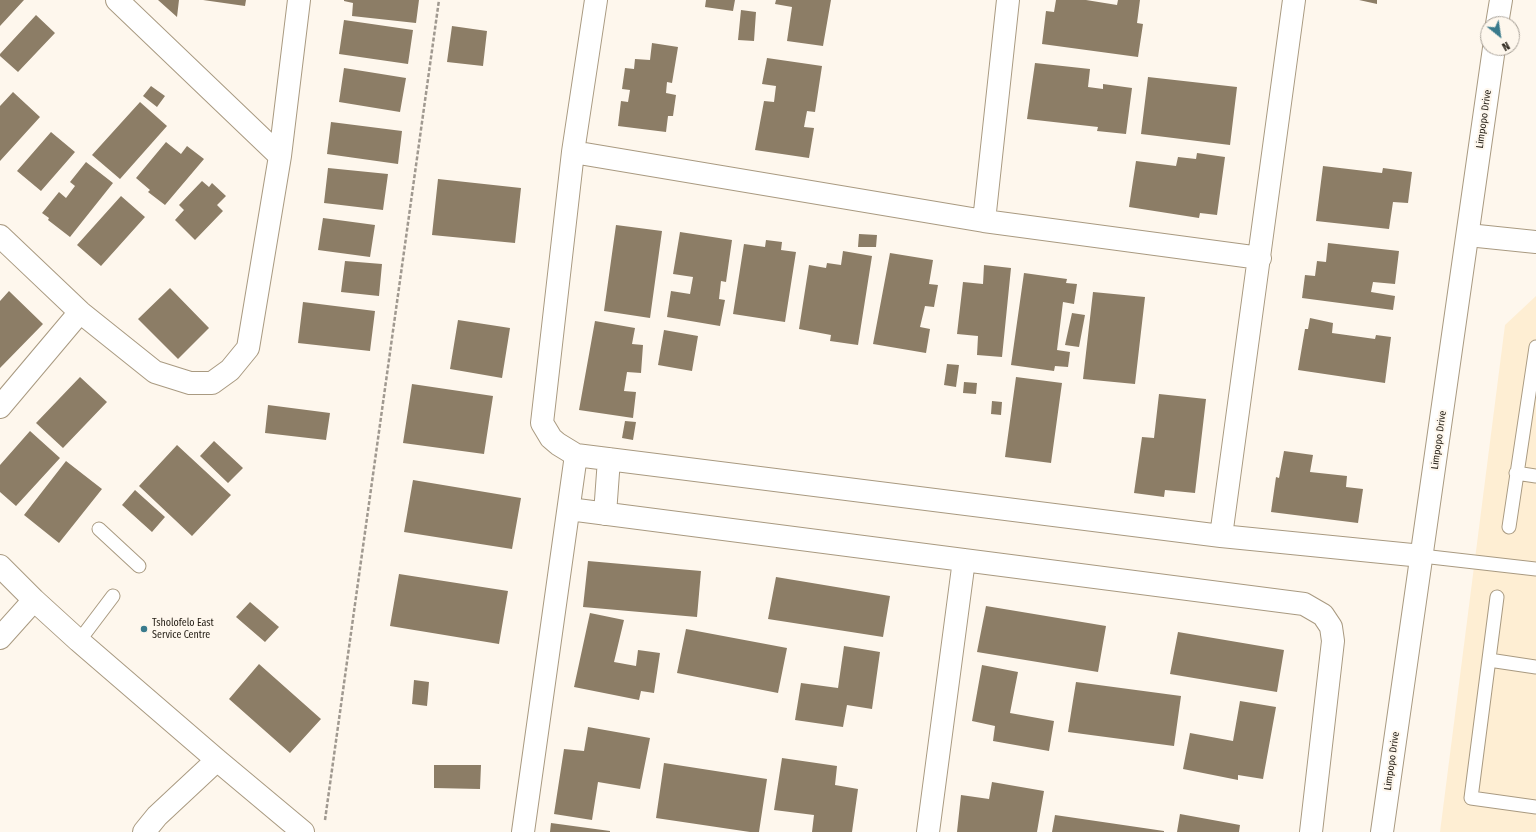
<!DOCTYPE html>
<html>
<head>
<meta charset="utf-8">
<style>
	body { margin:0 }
	#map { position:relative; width:1536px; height:832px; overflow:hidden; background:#fef7ed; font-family:"Fira Sans Condensed",sans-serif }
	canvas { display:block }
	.north { position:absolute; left:1480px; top:16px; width:40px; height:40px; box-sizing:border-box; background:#fef7ed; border:1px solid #a8a198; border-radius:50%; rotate:150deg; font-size:11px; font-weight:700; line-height:16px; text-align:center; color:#272118 }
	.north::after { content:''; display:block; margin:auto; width:14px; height:18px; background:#397a8c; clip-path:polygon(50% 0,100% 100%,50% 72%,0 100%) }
</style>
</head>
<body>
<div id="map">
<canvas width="1536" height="832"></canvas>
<div class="north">N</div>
</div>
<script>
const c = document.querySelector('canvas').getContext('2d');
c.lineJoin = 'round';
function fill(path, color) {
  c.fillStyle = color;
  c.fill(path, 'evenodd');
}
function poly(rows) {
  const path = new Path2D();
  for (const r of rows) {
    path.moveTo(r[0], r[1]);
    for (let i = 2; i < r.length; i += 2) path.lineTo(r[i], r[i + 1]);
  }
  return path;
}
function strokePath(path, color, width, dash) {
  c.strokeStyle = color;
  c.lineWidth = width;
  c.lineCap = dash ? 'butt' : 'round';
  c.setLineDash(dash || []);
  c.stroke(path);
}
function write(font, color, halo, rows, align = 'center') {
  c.font = font + ' "Fira Sans Condensed",sans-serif';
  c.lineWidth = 4;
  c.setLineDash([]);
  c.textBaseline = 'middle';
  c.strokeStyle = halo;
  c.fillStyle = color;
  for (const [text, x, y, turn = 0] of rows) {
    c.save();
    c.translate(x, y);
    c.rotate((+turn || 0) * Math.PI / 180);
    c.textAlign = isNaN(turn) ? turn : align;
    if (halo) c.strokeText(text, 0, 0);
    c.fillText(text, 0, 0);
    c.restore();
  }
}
fill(poly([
	[1536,296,1536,832,1440,832,1505,325]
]), '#feeed3');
fill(poly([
	[0,0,24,0,0,26],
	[158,0,179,0,177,17],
	[203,0,246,0,245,6],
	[344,0,419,0,416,23,352,16,353,3,344,1],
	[706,0,735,0,733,11,705,7],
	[776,0,831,0,823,46,787,41,792,7,775,4],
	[1056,0,1086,0,1117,5,1118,0,1140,0,1137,23,1143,24,1138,57,1042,44,1046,11,1054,12],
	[1359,0,1377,0,1377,4],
	[741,10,756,12,754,41,738,40],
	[36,15,55,33,18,72,0,56,0,54],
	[344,20,413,30,408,64,339,54],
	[452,26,487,31,483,66,447,62],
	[652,43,678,47,672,83,667,82,666,93,676,95,673,116,668,116,666,132,618,126,621,101,628,102,630,90,622,89,625,68,634,69,635,59,650,60],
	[767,58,822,66,815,112,807,111,804,127,814,128,809,158,755,150,764,101,774,102,776,86,762,84],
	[1035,63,1090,69,1088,87,1103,89,1103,84,1132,88,1126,134,1097,131,1098,127,1027,119],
	[344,68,406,78,400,112,339,102],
	[1148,77,1237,87,1230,145,1141,134],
	[151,86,165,96,157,107,143,96],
	[13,92,40,117,0,161,0,106],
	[140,102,167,126,120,179,92,155],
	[331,122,402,131,398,164,327,154],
	[51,132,75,152,41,191,17,171],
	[166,142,181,154,187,146,204,159,165,205,148,192,150,190,136,178],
	[1197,153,1225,157,1217,215,1200,213,1199,218,1129,207,1136,161,1176,166,1178,157,1196,159],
	[86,162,113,183,70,237,48,220,49,218,42,213,59,192,66,198,75,186,70,182],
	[1323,166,1382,173,1383,168,1412,172,1408,203,1393,202,1389,229,1316,221],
	[328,168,388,174,383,210,324,203],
	[438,179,521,188,515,243,432,235],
	[202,181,209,187,212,183,226,196,217,205,223,211,195,240,175,220,184,210,179,205],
	[121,196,145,217,101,266,77,245],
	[323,218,375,225,370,257,318,250],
	[616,225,662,231,650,318,604,311],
	[680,232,732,240,726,282,721,281,719,299,725,300,720,326,667,317,671,291,690,294,693,277,673,274],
	[859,234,877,235,876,247,858,247],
	[766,240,782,242,781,250,796,252,785,322,733,314,744,244,765,247],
	[1328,243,1399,251,1395,284,1373,282,1371,292,1395,296,1393,310,1302,298,1305,275,1315,276,1317,261,1326,262],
	[843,251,872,256,858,345,830,341,831,335,799,329,809,265,826,268,827,263,841,265],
	[890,253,933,260,929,284,938,285,934,307,925,306,920,327,930,329,926,353,873,344],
	[345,261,382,264,379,296,341,292],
	[984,265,1011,268,1002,357,977,355,978,336,957,334,963,282,983,284],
	[1024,273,1067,279,1066,283,1077,284,1074,304,1063,302,1057,350,1070,352,1068,367,1055,366,1054,371,1011,365],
	[170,288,209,328,178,359,138,319],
	[9,291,43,324,0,368,0,301],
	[1093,292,1145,297,1135,384,1083,379],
	[303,302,375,311,370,351,298,343],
	[1072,313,1085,315,1079,347,1065,345],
	[1310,318,1333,323,1332,333,1375,339,1376,335,1391,337,1385,383,1298,370,1305,329,1308,329],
	[458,320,510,328,502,378,450,369],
	[595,321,635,328,632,344,643,345,641,373,627,372,624,391,636,392,633,418,579,410],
	[664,330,698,336,692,371,658,365],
	[947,364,959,365,956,387,944,385],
	[80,377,107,402,63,448,36,423],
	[1016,377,1062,383,1051,463,1005,457],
	[964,382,977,383,976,394,963,393],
	[412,384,493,396,484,454,403,443],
	[1159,394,1206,399,1195,493,1165,490,1164,497,1134,493,1142,437,1154,438],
	[992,401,1002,402,1001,415,991,414],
	[268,405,330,413,326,440,265,433],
	[625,421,636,422,633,440,622,438],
	[30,431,60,458,16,506,0,492,0,465],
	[214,441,243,468,228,483,200,456],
	[177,445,231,495,192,536,139,486],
	[1284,451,1313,455,1310,472,1347,476,1346,487,1363,489,1358,523,1271,512,1276,477,1279,478],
	[66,461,102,489,59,543,24,515],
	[413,480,521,498,512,549,404,532],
	[135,490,165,517,152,532,122,505],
	[588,561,701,571,697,617,583,607],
	[399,574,508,591,499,644,390,626],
	[776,577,890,596,883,637,768,619],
	[250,602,279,627,265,642,236,617],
	[986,606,1106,626,1098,672,977,652],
	[590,613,624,620,614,662,636,666,638,650,660,653,654,693,641,691,639,700,574,687],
	[686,629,787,648,778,693,677,673],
	[1178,632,1284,650,1277,692,1170,674],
	[844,646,880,652,872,709,847,705,843,727,795,720,801,683,838,688],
	[259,664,321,719,290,753,229,699],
	[982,665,1018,672,1010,713,1054,721,1049,751,993,741,995,726,972,721],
	[414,680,429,682,427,706,412,704],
	[1076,682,1181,696,1174,746,1068,732],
	[1240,701,1276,707,1263,779,1238,775,1238,780,1183,769,1190,733,1233,741],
	[588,727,650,738,640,789,598,782,592,820,554,814,564,749,584,751],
	[782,758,837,766,835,785,858,789,852,832,812,832,814,815,774,810],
	[664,763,767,779,759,832,750,832,656,818],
	[434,765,481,765,480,789,434,788],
	[992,782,1044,791,1037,832,957,832,961,795,989,799],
	[1180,814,1240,825,1239,832,1177,832],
	[1055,815,1164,831,1164,832,1052,832],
	[551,823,610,831,610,832,550,832]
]), '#8c7d66');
const lane = poly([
	[1516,473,1536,476],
	[1509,527,1536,347],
	[99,529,139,566],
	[1422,556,1536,569],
	[1497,597,1471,798,1536,807],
	[79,641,113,596],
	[1489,660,1536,667]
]);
const street = poly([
	[117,0,280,156],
	[596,0,573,152,542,423,551,438,558,444,576,455,1221,536,1422,556],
	[573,152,984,221,1260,258],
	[984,221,1008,0],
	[1468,235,1536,242],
	[0,236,80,312,155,372,190,383,212,383,230,370,248,348,280,156,299,0],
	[0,407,80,312],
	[569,509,1304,604,1323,615,1331,627,1333,641,1311,832],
	[605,514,609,459],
	[1221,536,1294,0],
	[0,566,34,600,79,641,217,760,303,832],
	[0,638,34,600],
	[144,832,157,816,217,760],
	[523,832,576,455],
	[928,832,964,560]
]);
const secondary = poly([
	[1497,24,1501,0],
	[1382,832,1494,48]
]);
strokePath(lane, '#a99a81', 15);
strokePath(street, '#a99a81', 24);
strokePath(secondary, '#a99a81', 24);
strokePath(poly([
	[325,820,439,0]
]), '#a09990', 2.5, [4, 2]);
strokePath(lane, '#fff', 13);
strokePath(street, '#fff', 22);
strokePath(secondary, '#fff', 22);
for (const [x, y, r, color] of [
	[144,629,4,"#397a8c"]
]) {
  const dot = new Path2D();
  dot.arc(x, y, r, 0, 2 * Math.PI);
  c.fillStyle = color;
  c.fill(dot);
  strokePath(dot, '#fef7ed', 1.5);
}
write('10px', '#272118', '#fef7ed', [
	["Limpopo Drive",1484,119,-82],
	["Limpopo Drive",1439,440,-82],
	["Limpopo Drive",1392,761,-82]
]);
write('10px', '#272118', '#fef7ed', [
	["Tsholofelo East",152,623],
	["Service Centre",152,635]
], 'left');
</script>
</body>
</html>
